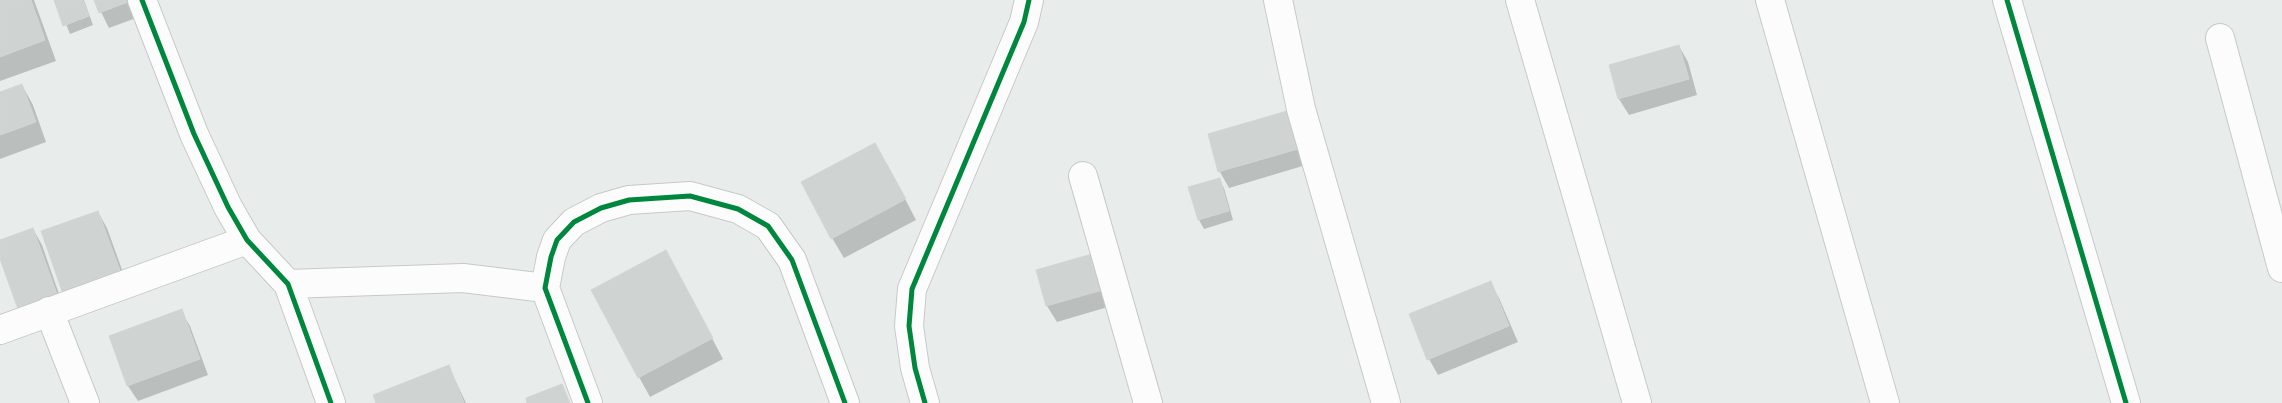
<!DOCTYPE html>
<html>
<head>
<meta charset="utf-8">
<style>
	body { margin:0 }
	canvas { display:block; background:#e8edeb }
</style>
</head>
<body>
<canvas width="2282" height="403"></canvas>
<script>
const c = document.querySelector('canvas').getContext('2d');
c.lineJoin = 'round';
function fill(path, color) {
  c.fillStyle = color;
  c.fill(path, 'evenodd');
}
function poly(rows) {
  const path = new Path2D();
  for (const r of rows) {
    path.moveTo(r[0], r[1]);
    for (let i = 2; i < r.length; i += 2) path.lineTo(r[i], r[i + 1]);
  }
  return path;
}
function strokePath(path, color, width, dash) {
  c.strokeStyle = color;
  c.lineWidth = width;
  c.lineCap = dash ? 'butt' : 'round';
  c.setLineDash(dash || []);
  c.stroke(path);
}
fill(poly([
	[0,0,34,0,56,61,0,81],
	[56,0,84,0,93,25,70,34],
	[95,0,129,0,136,18,109,28],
	[1679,46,1688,62,1697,95,1629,115,1619,99,1610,66],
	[22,85,33,105,46,142,0,159,0,93],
	[1286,113,1295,129,1306,165,1229,188,1220,172,1209,135],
	[887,164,916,220,844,258,832,238],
	[1219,180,1224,188,1233,220,1204,229,1199,220,1190,188],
	[98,212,107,228,129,289,64,294],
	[33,229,42,245,66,314,0,255,0,241],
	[1108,269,1118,304,1057,322,1047,306,1037,271],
	[677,272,723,359,650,397,639,377],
	[1490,282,1499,298,1518,342,1438,375,1429,359],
	[181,311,190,326,208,375,138,401,128,386,110,336],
	[449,367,466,403,378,403]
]), '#0003');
const building = poly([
	[0,0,31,0,45,40,0,57,0,0],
	[54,0,83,0,89,16,63,26,54,0],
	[94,0,127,0,128,2,99,13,94,0],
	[1679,45,1689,79,1618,99,1609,65,1679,45],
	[22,84,36,122,0,135,0,92,22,84],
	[1287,111,1298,149,1218,172,1208,134,1287,111],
	[875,143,906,199,831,239,801,182,875,143],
	[1220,178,1229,211,1198,220,1188,187,1220,178],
	[98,211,121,273,63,294,41,231,98,211],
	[33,228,58,297,19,312,0,259,0,240,33,228],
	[666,250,713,338,638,378,591,290,666,250],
	[1099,252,1110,288,1046,306,1036,270,1099,252],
	[1491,281,1509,326,1427,360,1409,314,1491,281],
	[182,309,200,359,127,386,109,336,182,309],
	[449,365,464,403,376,403,373,395,449,365],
	[562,384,570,403,527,403,526,398,562,384]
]);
fill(building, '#cfd4d2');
strokePath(building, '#d1d6d4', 1);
const minor = poly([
	[142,0,194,134,228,207,247,240,288,284,331,403],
	[1278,0,1301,109,1386,403],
	[1520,0,1637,403],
	[1770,0,1885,403],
	[2007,0,2126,403],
	[2220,38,2282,268],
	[1083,176,1148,403],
	[288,284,463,278,545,288],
	[49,311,85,403],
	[0,330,247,240],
	[588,403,545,288,551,257,557,240,574,222,601,208,629,200,690,196,738,209,768,226,792,260,845,403],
	[925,403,915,368,909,326,912,289,1024,22,1029,0]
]);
strokePath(minor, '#c5cac8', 30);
strokePath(minor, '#fcfcfc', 28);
strokePath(poly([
	[142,0,194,134,228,207,247,240,288,284,331,403],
	[2007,0,2126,403],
	[588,403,545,288,551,257,557,240,574,222,601,208,629,200,690,196,738,209,768,226,792,260,845,403],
	[925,403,915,368,909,326,912,289,1024,22,1029,0]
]), '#00873e', 5);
</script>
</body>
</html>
